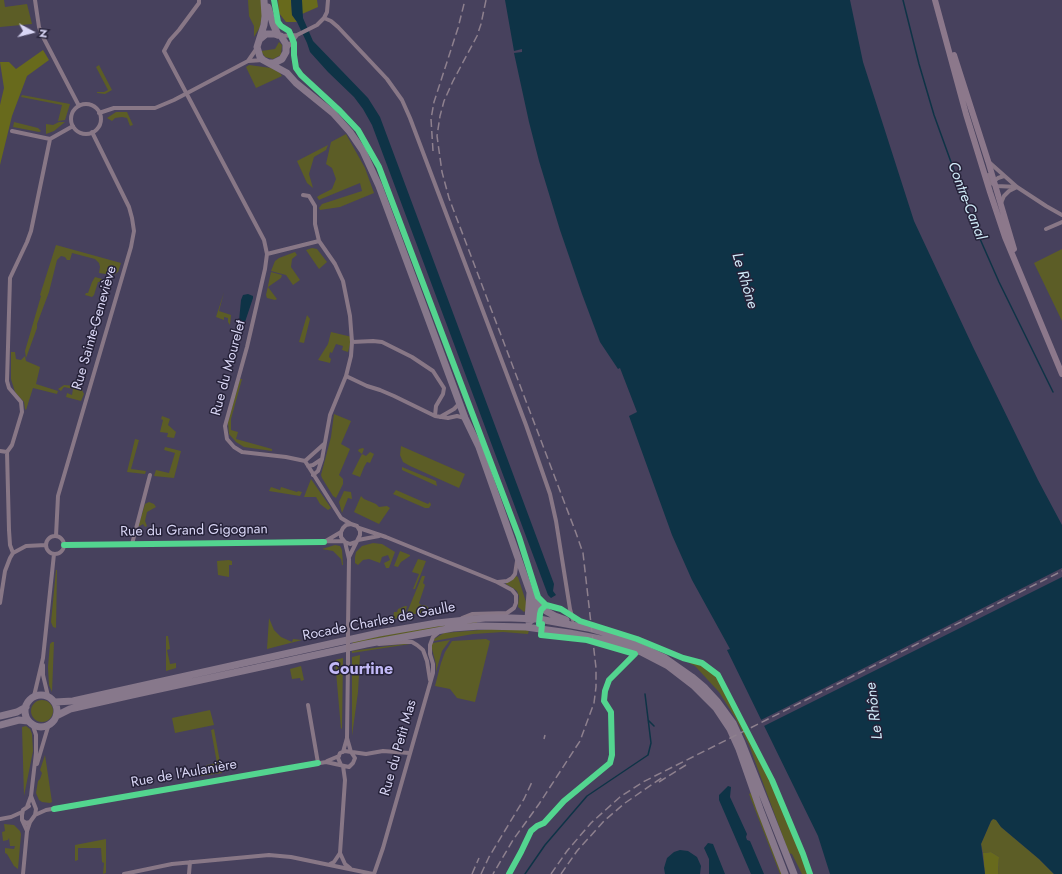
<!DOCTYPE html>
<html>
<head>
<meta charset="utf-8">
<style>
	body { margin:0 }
	#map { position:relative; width:1062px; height:874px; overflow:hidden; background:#47415d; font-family:Jost,sans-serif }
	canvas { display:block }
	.north { position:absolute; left:12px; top:12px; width:40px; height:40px; -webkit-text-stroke:3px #262239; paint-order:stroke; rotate:97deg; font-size:11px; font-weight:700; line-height:16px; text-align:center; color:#d9d6f5 }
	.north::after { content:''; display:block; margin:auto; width:14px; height:18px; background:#d9d6f5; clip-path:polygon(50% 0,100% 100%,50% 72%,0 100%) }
</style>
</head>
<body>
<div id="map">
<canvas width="1062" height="874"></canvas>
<div class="north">N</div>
</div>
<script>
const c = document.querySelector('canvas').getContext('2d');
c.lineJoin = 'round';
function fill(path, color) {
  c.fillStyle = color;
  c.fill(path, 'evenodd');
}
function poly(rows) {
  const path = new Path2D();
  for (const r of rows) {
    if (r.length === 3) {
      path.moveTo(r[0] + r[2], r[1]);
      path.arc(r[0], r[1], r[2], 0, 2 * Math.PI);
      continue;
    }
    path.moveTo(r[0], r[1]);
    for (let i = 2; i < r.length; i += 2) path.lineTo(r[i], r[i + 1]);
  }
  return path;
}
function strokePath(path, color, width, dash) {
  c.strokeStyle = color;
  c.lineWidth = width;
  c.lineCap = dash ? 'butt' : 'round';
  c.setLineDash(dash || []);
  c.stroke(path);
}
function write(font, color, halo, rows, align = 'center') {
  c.font = font + ' Jost,sans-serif';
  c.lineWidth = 3;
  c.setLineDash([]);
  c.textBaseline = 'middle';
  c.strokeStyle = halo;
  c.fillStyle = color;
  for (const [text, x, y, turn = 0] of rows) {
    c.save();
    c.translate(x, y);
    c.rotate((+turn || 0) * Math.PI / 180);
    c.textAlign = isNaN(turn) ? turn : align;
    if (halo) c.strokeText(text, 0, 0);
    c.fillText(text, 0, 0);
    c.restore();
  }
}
fill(poly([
	[0,0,4,0,5,7,27,4,32,24,0,27],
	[248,0,261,0,263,9,260,27,254,37,254,26,249,16],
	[279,42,282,45,281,55,273,59,265,57,261,51,275,49],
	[99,65,112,90,105,94,97,93,97,92,104,92,108,90,96,67],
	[249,65,271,68,280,73,282,76,256,88,246,67],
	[22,95,70,104,65,120,58,121,62,105,21,97],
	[116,112,127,112,133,125,130,126,127,118,122,117,115,118,112,121,107,118],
	[14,122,38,128,41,131,39,132,13,127],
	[59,122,65,122,54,131,46,134,46,124,53,125],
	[346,134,365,168,374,193,340,207,320,210,319,208,322,204,362,191,360,183,321,199,319,200,317,197,320,195,332,189,336,179,332,168,326,164,331,142],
	[328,145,326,150,314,157,309,174,313,188,307,183,297,161],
	[56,245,121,263,118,272,113,275,99,273,100,267,99,263,95,259,72,253,70,260,67,260,65,257,61,256,57,260,49,292,37,324,37,328,26,358,25,351,41,296,40,295],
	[312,248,317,249,327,262,319,269,306,250],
	[1062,249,1062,321,1034,263],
	[295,252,297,255,292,259,291,267,300,280,293,285,286,275,271,271,275,261,279,258],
	[271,272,282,275,281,278,268,287,277,299,275,300,267,298,266,295],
	[95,277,102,279,100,282,98,282,94,295,92,297,85,295,86,293,88,293,92,282],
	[224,292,219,311,231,315,230,325,228,322,228,318,224,317,224,320,216,317],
	[307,315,310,319,304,343,299,342],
	[331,332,352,337,348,352,342,350,343,346,336,344,332,353,330,352,329,357,331,359,330,363,318,360,328,344],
	[11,352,15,352,16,359,21,360,25,356,26,361,40,367,36,384,58,391,57,394,33,388,26,410,25,409,24,402,15,392,11,379],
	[240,379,242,379,231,419,231,430,238,432,236,439,272,449,272,451,244,447,236,442,229,434,228,422],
	[64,385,76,386,81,388,84,394,81,401,66,397,67,393,72,395,73,389,64,387,61,391,58,389],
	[334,414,351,421,341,444,350,449,339,475,343,479,343,484,336,498,333,496,322,478,321,475,331,437],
	[162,416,170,419,168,425,176,432,174,438,167,437,168,433,160,432,163,420,161,419],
	[135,439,139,440,131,469,146,471,145,474,127,472],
	[401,446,465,474,459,488,410,466,403,462,400,455],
	[165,447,181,451,174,478,154,476,156,470,169,473,175,453,164,450],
	[363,448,364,449,362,454,366,456,370,452,374,454,370,463,367,462,364,467,360,477,352,474,362,454,358,451,359,449],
	[402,467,436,481,437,486,402,470],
	[311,479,322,495,331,508,328,510,320,504,316,497,304,497],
	[271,487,280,490,281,487,297,492,298,491,302,492,300,496,269,491],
	[396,490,428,504,430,502,431,505,429,508,425,508,393,494],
	[344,491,351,492,352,499,348,498,342,513,339,502],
	[361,496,364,499,376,504,379,507,387,506,390,508,379,524,354,512],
	[149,502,154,504,156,507,147,512,145,521,147,526,145,527,143,524,138,527,145,504],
	[373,543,382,544,395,552,389,568,386,568,384,563,390,560,388,555,382,557,380,563,369,559,363,560,358,565,355,563,355,557,356,552,362,546],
	[335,545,340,546,342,550,343,565,342,565,341,559,333,551,322,549],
	[400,551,410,555,410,556,401,562,398,567,394,566],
	[418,559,426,561,415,589,413,589,419,574,412,572],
	[229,560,232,561,232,565,229,565,229,577,218,575,217,561],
	[56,570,57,570,56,628,53,627,51,622],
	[422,576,425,576,423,583,425,585,419,603,421,605,424,605,428,607,431,612,406,615],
	[516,576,518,577,526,602,526,610,524,612,518,607,519,596,517,591,513,588,506,584,506,583,511,581],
	[405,606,407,606,404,617,393,619,394,612,397,612,398,609],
	[269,618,274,630,281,637,292,642,293,639,302,640,267,649],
	[477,621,477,623,352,646,353,641,421,628],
	[492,629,529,630,528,634,503,632,473,634,434,641,434,639,444,633],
	[166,636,168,636,170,649,167,650,170,664,176,663,176,668,166,671],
	[486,639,490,641,475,702,457,698,450,689,435,686,441,663,445,652,452,641],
	[450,640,442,651,436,672,436,664,432,649,432,644,433,643],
	[52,642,54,642,52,692,49,685,48,667,50,644],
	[403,644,410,644,352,653,352,651],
	[360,655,358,692,352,736,352,657],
	[343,658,342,728,341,729,335,660],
	[691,661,704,666,716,675,724,689,771,782,809,874,802,874,792,854,789,853,749,745,736,719,719,692,695,666,689,663],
	[301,666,304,680,301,681,300,678,292,679,290,669],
	[42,711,11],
	[210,710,214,725,175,733,172,718],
	[26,726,30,729,32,734,33,751,24,796,22,727],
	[214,729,222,773,201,776,199,774,199,775,198,776,196,768,206,766,207,765,217,763,211,730],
	[45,755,52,802,50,803,42,802,39,800,36,793,38,781,40,779,42,773,40,770],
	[751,793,782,874,780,874,749,794],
	[993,819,996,819,1001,827,1039,859,1054,874,998,874,999,857,991,852,983,853,981,844,991,821],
	[4,824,14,825,20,831,21,834,18,869,14,866,7,854,5,853,5,848,14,849,15,846,10,846,9,838,8,840,3,841,2,832,5,831],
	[106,839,106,873,103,874,104,863,102,862,101,848,78,848,78,860,75,861,75,845]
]), '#5c5d26');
fill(poly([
	[278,0,291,0,292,15,297,22,286,22,279,13],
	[302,0,317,0,318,7,302,14],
	[43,50,49,60,27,76,12,116,0,165,0,105,4,88,0,62,9,62,16,69],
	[991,852,999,857,998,874,985,874,983,853]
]), '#686a1c');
fill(poly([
	[291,0,302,0,303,18,313,41,368,98,380,117,554,584,553,591,556,595,551,598,548,595,545,587,372,125,363,109,354,97,328,72,310,52,307,43,297,22,292,15],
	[505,0,850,0,863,62,914,221,973,347,1038,480,1062,525,1062,874,1054,874,1039,859,1001,827,996,820,993,819,991,821,981,844,985,874,830,874,818,836,727,650,730,649,692,580,672,535,629,416,637,412,620,368,618,369,600,342,582,294,560,230,539,161,529,122,514,53,522,52,522,49,514,51],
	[248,294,253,296,253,298,244,325,240,327,239,321,241,300,243,295],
	[728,786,731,787,730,797,747,834,746,837,747,840,750,841,764,874,751,874,719,800,719,795],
	[708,843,713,844,725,874,709,874,709,859,704,848],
	[680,850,688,851,697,857,701,866,700,874,665,874,664,868,667,858,674,852]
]), '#0e3346');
fill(poly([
	[1062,568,1062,577,762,727,759,721]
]), '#47415d');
strokePath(poly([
	[903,0,919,64,934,115,973,223,999,282,1053,392],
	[648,720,654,726],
	[525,874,545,845,587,796,648,755,651,743,645,694]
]), '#0e3346', 1.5);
strokePath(poly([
	[35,0,39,27,42,35,79,106],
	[199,0,199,3,179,30,170,40,164,51,264,240,267,254,265,269,247,347,225,426,227,439,234,447,242,452,286,457,305,461,341,518,351,524],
	[324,18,331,21,338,27,387,79,402,100,410,118,526,425,550,494,556,521,570,609,573,620],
	[281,36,297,35,317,25,324,18,327,12,328,0],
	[288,47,297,35],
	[248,61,263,60],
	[86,119,15],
	[99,113,114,108,155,108,174,100,248,61,257,48],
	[12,131,50,139],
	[990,163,1017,187,1046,206,1062,215],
	[988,175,991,183,997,186,1017,187],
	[993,182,998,178,1004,176],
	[303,195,309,196,315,206,315,224,319,241,335,264,343,281,350,316,352,342,351,356,346,376,330,415,322,459,313,465,308,466],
	[1001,203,1004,196,1009,191,1015,188],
	[1046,229,1062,222],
	[267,254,319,241],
	[352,342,373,341,382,342,412,357,433,371,444,388,443,394,436,406,435,416],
	[346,376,367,386,380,390,394,396,435,416,448,418,457,416,465,418],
	[440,417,454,409,460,403],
	[0,451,7,452],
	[7,452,12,445,22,412,21,402,9,388,7,381,10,278,27,242,31,231,50,139,73,126],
	[7,452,9,530,10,545,13,553],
	[305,461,324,444],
	[313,475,318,471,322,459],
	[359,528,386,537,497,582,512,590,516,595,516,603,514,608,507,613,472,614,462,618],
	[341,532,341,537,345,542,350,544,356,542],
	[56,536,58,496,131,247,134,231,132,218,129,207,92,132],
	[55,545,9],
	[358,540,379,536],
	[324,542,341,532,343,528,346,525,351,524,357,526,360,531,360,535,349,557],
	[345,542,349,559,348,627],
	[132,544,150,475],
	[64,545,344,541],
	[498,582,507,581,512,578,515,574,517,561],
	[0,603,5,571,10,558,13,553,26,546,46,545],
	[379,644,404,642,412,642,417,645,423,650,427,661,430,680],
	[43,665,43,675,48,696],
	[609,680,637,650],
	[34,696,43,658,54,554],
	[308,705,318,763],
	[343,752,347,738,348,661],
	[352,752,366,754,383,751,409,753],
	[327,761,339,756],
	[37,764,48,727],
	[341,765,338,758,340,753,345,751,351,752],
	[343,766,345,780,340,853,345,864,350,868],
	[27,807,31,796,36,753,36,735,33,726],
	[35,815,46,810,326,762,349,767,353,763,355,758,351,752,347,738],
	[0,819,11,817,22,812],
	[23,821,26,823,30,822,35,815,36,809,31,796],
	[27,831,22,820,22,815,23,810,29,806],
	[330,864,334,862,340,853],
	[23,874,27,831,30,822],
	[124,874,172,864,269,855,291,857,373,874],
	[189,874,190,862],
	[374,874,383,848,433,673,433,664,430,654,430,645,433,637,439,632]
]), '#887786', 4);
strokePath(poly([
	[935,0,966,114,990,192,1005,237,1062,374],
	[954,55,988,161,1014,249]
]), '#8c788b', 6);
strokePath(poly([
	[264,0,265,16,264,25,257,47,260,57,263,60,287,73,296,83,333,113,350,132,363,151,379,186,465,418,479,447,530,592,535,601,546,611,555,616,566,620],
	[268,7,273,24,278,35],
	[260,39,266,34,274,34,281,36,286,44,286,52,282,59,274,63,270,63],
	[530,621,533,619,535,614,535,601],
	[529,622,528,619,530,593],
	[41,711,16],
	[55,702,73,701,379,633,437,623,485,618,511,618,539,619,588,628,609,634,628,641,665,658,692,677,705,688,717,701,733,723,742,743,794,874],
	[58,715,70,709,132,695,366,644,453,628,480,626,526,627,569,633,606,640,641,652,668,666,694,686,716,708,730,729,739,749,760,809,785,874],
	[0,716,17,712,26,707],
	[0,725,19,720,28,721]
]), '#87788b', 7);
strokePath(poly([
	[486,0,481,24,477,36,453,81,444,101,440,116,437,136,442,172,449,198,576,533,583,553,596,668,596,687,594,703,580,741,539,804,513,840,493,874],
	[433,151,431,119,434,102,458,28,465,0],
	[544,739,545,735],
	[659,782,686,765],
	[472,874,479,858],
	[481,874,489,857,524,799,532,782],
	[551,874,567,851,591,823,620,797,643,782,1062,571],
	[561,874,577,851,604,821,625,803,663,777]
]), '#8e808e', 1.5, [8, 4]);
strokePath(poly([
	[348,661,348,627]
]), '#887786', 4);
strokePath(poly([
	[274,0,278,22,281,26,289,31,294,43,294,55,296,68,301,75,340,111,358,130,379,167,519,537,538,597,546,605,561,609,580,621,637,639,683,658,702,663,718,675,772,780,803,854,810,874],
	[64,545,324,542],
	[54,809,318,763],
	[509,874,521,852,531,831,537,826,544,823,564,801,610,763,612,755,611,712,604,701,605,691,609,680,635,654,587,640,541,635,542,624,539,624,540,614,541,610,546,605]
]), '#53d58f', 6);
write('14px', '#d9d6f5', '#262239', [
	["Rue Sainte-Geneviève",95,328,-74],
	["Rue du Mourelet",229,368,-75],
	["Rue du Grand Gigognan",194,531,-1],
	["Rocade Charles de Gaulle",379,622,-11],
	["Rue du Petit Mas",399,748,-74],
	["Rue de l'Aulanière",184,774,-10]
]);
write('italic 15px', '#cfe9f7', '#262239', [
	["Contre-Canal",966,201,69],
	["Le Rhône",744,281,73],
	["Le Rhône",875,711,-97]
]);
write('bold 16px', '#c2b9f7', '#262239', [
	["Courtine",361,670]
]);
</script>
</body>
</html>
